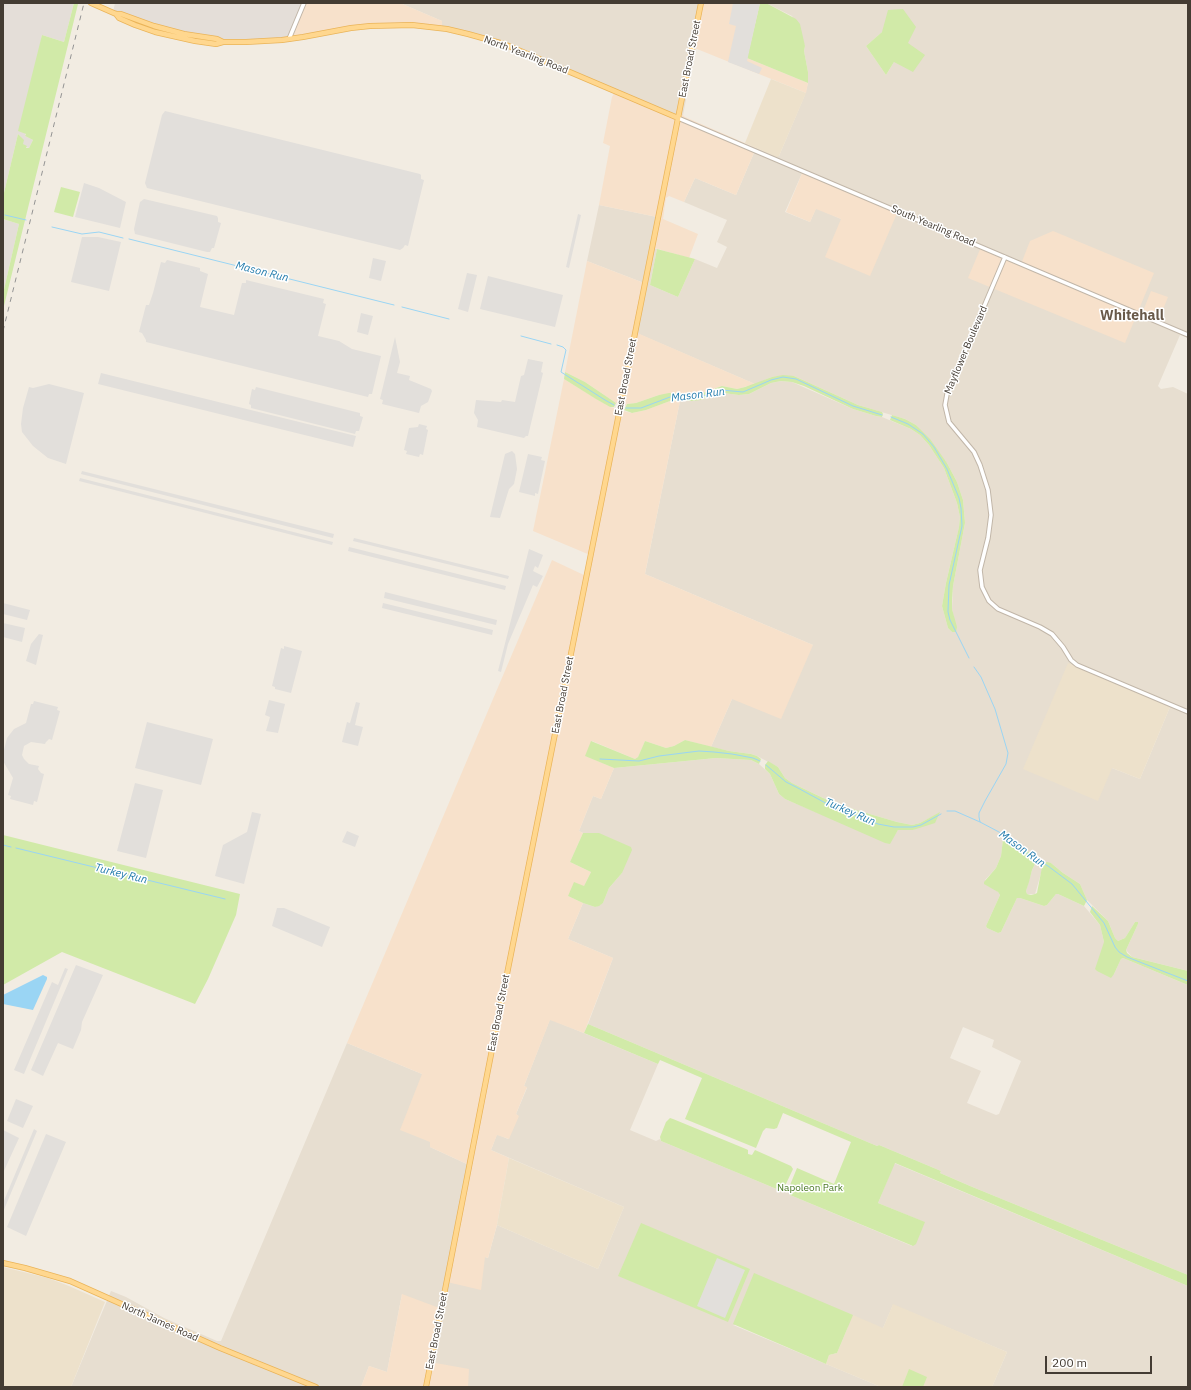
<!DOCTYPE html>
<html>
<head>
<meta charset="utf-8">
<style>
	body { margin:0 }
	#map { position:relative; width:1191px; height:1390px; overflow:hidden; background:#f2ece2; font-family:"IBM Plex Sans",sans-serif }
	canvas { display:block }
	.frame { position:absolute; inset:0; border:4px solid #443c33; pointer-events:none }
	.scale { position:absolute; left:1045px; top:1356px; width:107px; height:18px; box-sizing:border-box; border:2px solid #443c33; border-top:0; padding-left:5px; font-size:12px; line-height:14px; white-space:nowrap; color:#443c33; -webkit-text-stroke:3px #fff; paint-order:stroke }
</style>
</head>
<body>
<div id="map">
<canvas width="1191" height="1390"></canvas>
<div class="frame"></div>
<div class="scale">200 m</div>
</div>
<script>
const c = document.querySelector('canvas').getContext('2d');
c.lineJoin = 'round';
function fill(path, color) {
  c.fillStyle = color;
  c.fill(path, 'evenodd');
}
function poly(rows) {
  const path = new Path2D();
  for (const r of rows) {
    path.moveTo(r[0], r[1]);
    for (let i = 2; i < r.length; i += 2) path.lineTo(r[i], r[i + 1]);
  }
  return path;
}
function strokePath(path, color, width, dash) {
  c.strokeStyle = color;
  c.lineWidth = width;
  c.lineCap = dash ? 'butt' : 'round';
  c.setLineDash(dash || []);
  c.stroke(path);
}
function write(font, color, halo, rows, align = 'center') {
  c.font = font + ' "IBM Plex Sans",sans-serif';
  c.lineWidth = 3;
  c.setLineDash([]);
  c.textBaseline = 'middle';
  c.strokeStyle = halo;
  c.fillStyle = color;
  for (const [text, x, y, turn = 0] of rows) {
    c.save();
    c.translate(x, y);
    c.rotate((+turn || 0) * Math.PI / 180);
    c.textAlign = isNaN(turn) ? turn : align;
    if (halo) c.strokeText(text, 0, 0);
    c.fillText(text, 0, 0);
    c.restore();
  }
}
fill(poly([
	[400,3,701,3,692,47,696,49,683,115,672,115,507,45,442,28,442,21],
	[766,3,1188,3,1188,338,1180,335,1158,386,1161,389,1173,387,1188,394,1188,971,1132,957,1126,950,1138,924,1135,922,1125,938,1118,941,1115,938,1108,921,1087,900,1080,884,1063,873,1051,863,1044,863,1035,894,1027,894,1026,891,1032,870,1037,860,1003,839,1001,856,996,868,985,880,998,892,1000,895,986,926,987,928,998,933,1001,932,1017,898,1020,898,1044,906,1047,905,1056,894,1058,894,1084,906,1100,925,1104,942,1104,946,1114,974,1121,959,1123,958,1188,985,1188,1275,970,1186,940,1173,941,1171,879,1145,877,1146,588,1024,613,958,568,939,583,903,595,907,603,903,609,888,622,873,595,834,583,833,579,831,593,796,601,799,614,768,716,758,751,760,759,764,770,774,779,794,785,799,889,843,898,830,913,830,939,813,920,823,912,825,897,822,856,810,823,798,792,783,785,778,778,767,757,756,751,754,729,751,711,747,732,699,813,645,645,574,680,401,701,400,714,394,723,393,739,395,749,394,771,383,781,381,792,382,853,409,876,416,882,417,911,429,920,435,929,445,944,468,957,503,960,517,959,527,946,583,942,606,948,628,952,632,954,618,952,609,953,586,965,523,963,500,957,482,947,463,916,425,905,419,858,405,794,376,772,377,755,384,634,332,644,283,587,261,599,205,657,217,652,247,657,249,650,285,678,297,695,259,717,268,727,247,717,242,727,220,684,202,695,178,736,195,756,148,776,156,779,156,804,97,808,83,808,72,804,51,805,46,792,16],
	[882,32,894,62,886,75,866,46],
	[803,171,898,211,841,219,816,208,810,222,785,212],
	[1170,707,1140,779,1112,768],
	[963,1027,994,1040,992,1047,1021,1061,999,1114,996,1115,967,1103,981,1071,950,1058],
	[550,1019,658,1064,630,1130,656,1141,660,1139,661,1141,779,1190,784,1189,788,1190,790,1195,912,1246,924,1222,878,1203,894,1163,1188,1286,1188,1387,992,1387,1007,1352,893,1305,883,1328,733,1325,881,1387,468,1387,467,1384,430,1362,402,1294,387,1372,369,1366,361,1387,71,1387,111,1291,126,1297,164,1318,217,1341,221,1341,347,1043,422,1074,430,1142,430,1147,469,1165,485,1257,488,1258,497,1225,598,1269,624,1207,491,1150,497,1134,508,1139,518,1116,516,1114,527,1088,524,1086]
]), '#e7ded0');
fill(poly([
	[305,3,400,3,442,21,442,28,380,26,291,39],
	[701,3,760,3,747,58,808,83,806,93,692,47],
	[615,91,672,115,683,115,685,117,756,148,736,195,695,178,684,202,669,196,666,198,663,219,698,234,689,258,651,247,657,217,599,205,610,146,603,143,612,97],
	[803,171,898,211,870,276,825,257,841,219,816,209,810,222,786,212],
	[1053,231,1154,273,1125,343,968,278,981,247,1021,264,1030,241],
	[587,261,644,283,635,332,755,384,737,389,722,386,700,394,659,395,636,403,627,404,625,406,616,403,585,382,565,372],
	[1151,291,1168,297,1158,322,1141,316],
	[564,379,610,407,627,412,632,413,646,410,670,401,680,401,645,574,813,645,781,719,732,699,711,747,685,740,674,746,666,748,645,741,638,757,635,759,592,741,586,756,614,768,601,799,593,796,579,831,583,833,570,862,591,872,584,886,568,896,583,903,568,939,613,958,584,1033,550,1020,524,1086,527,1087,516,1114,519,1116,509,1139,497,1135,491,1150,509,1158,497,1225,488,1258,485,1257,481,1290,447,1282,469,1165,430,1147,430,1142,400,1130,422,1074,347,1043,552,560,586,576,590,555,533,531],
	[402,1294,442,1309,430,1362,469,1369,468,1387,361,1387,369,1366,387,1372]
]), '#f7e1cb');
fill(poly([
	[3,3,74,3,64,42,42,35,25,136,33,140,29,148,26,147,22,144,21,138,18,134,3,197],
	[115,3,305,3,291,39,281,40,227,40,185,37,155,29,113,12],
	[3,219,19,224,3,294]
]), '#e4ded8');
fill(poly([
	[771,79,806,93,779,156,776,157,745,143],
	[1068,663,1170,707,1140,779,1112,768,1098,801,1023,769],
	[509,1158,624,1207,598,1269,497,1225],
	[3,1267,48,1278,69,1286,105,1302,71,1387,3,1387],
	[893,1304,1007,1352,992,1387,881,1387,826,1364,829,1355,837,1353,853,1315,883,1328]
]), '#ede1cb');
fill(poly([
	[74,3,78,4,3,310,3,294,19,224,3,219,4,204,3,204,3,197,18,134,24,140,23,144,27,146,26,148,29,148,33,140,25,136,26,134,18,131,42,35,64,42],
	[760,3,766,3,796,19,800,24,805,46,804,51,808,72,808,83,747,58],
	[903,9,916,27,908,43,925,55,913,72,894,62,886,75,866,46,882,32,888,10],
	[61,187,80,192,73,217,54,212],
	[657,249,695,259,678,297,650,285],
	[565,372,585,382,616,403,614,407,610,407,596,399,564,379],
	[783,375,794,376,858,405,882,412,883,414,882,417,876,416,853,409,804,386,792,382,781,381,771,383,749,394,739,395,723,393,714,394,701,400,692,401,670,401,646,410,632,413,624,410,627,404,636,403,659,395,669,393,700,394,722,386,737,389,745,387,772,377],
	[892,415,905,419,916,425,930,439,947,463,957,482,963,500,965,523,953,586,952,600,952,609,957,627,956,632,952,632,948,628,942,606,946,583,959,527,960,517,957,503,944,468,929,445,920,435,911,429,890,420],
	[685,740,729,751,751,754,757,756,761,759,759,764,751,760,716,758,614,768,585,756,591,741,635,759,638,757,645,741,666,748,674,746],
	[768,761,778,767,785,778,792,783,823,798,856,810,897,822,912,825,920,823,940,812,935,823,913,830,898,830,890,844,885,843,785,799,779,794,770,774,765,769,765,765],
	[583,833,599,833,631,847,632,850,622,873,609,888,603,903,599,906,595,907,583,903,568,896,574,882,584,886,591,872,570,862],
	[3,835,240,894,236,915,208,979,195,1004,62,952,3,985],
	[1005,837,1009,838,1037,858,1037,860,1032,870,1029,882,1026,891,1027,894,1031,895,1035,894,1037,893,1042,867,1044,863,1047,862,1051,863,1063,873,1080,884,1087,900,1084,906,1058,894,1056,894,1047,905,1044,906,1020,898,1017,898,1001,932,998,933,987,928,986,926,1000,895,998,892,984,884,984,882,996,868,1001,856,1003,839],
	[1092,906,1108,921,1115,938,1118,941,1125,938,1135,922,1138,922,1138,924,1126,950,1127,953,1132,957,1188,971,1188,985,1123,958,1121,959,1114,974,1111,978,1097,971,1095,969,1104,942,1100,925,1090,912],
	[588,1024,877,1146,879,1145,941,1171,940,1173,970,1186,1188,1275,1188,1286,895,1163,878,1203,925,1222,916,1244,913,1246,790,1195,788,1190,797,1168,834,1184,851,1142,783,1113,777,1128,774,1129,766,1128,763,1131,756,1148,685,1119,702,1078,660,1060,658,1064,584,1033],
	[670,1118,673,1119,746,1149,748,1150,748,1154,752,1155,755,1150,791,1166,793,1169,785,1186,782,1190,779,1190,661,1141,660,1137,666,1122],
	[641,1223,750,1269,728,1322,618,1276],
	[754,1273,853,1315,837,1353,829,1355,826,1364,733,1324],
	[909,1369,927,1377,923,1387,902,1387]
]), '#d1eaa8');
fill(poly([
	[733,3,760,3,747,61,762,68,759,74,728,62,736,26,729,24],
	[165,111,420,174,421,175,421,179,424,180,408,246,405,245,403,248,400,250,147,188,145,183,162,115],
	[84,183,99,188,126,202,120,228,75,217],
	[144,199,217,216,218,218,218,222,221,223,214,248,212,248,210,252,207,252,135,234,134,229,140,202],
	[578,214,581,215,569,268,566,267],
	[82,237,98,237,121,242,109,291,71,282],
	[373,258,386,261,381,281,369,278],
	[167,260,200,268,200,271,208,274,200,307,234,315,242,283,246,283,246,280,324,299,323,303,326,304,318,336,339,341,352,349,381,356,372,394,369,394,368,397,146,342,146,340,142,333,139,332,146,305,149,305,153,293,161,262,165,263],
	[467,273,477,275,468,312,458,309],
	[488,276,563,295,555,327,480,309],
	[361,313,373,316,368,335,357,332],
	[395,337,400,362,397,373,410,376,409,380,431,389,432,391,428,402,421,406,419,413,382,404,383,400,380,399],
	[528,359,543,362,541,372,543,373,528,436,526,436,524,438,477,427,478,420,474,413,476,400,501,402,502,400,515,402,521,376,524,375],
	[101,373,356,436,353,447,98,384],
	[49,384,84,393,66,464,48,458,33,446,22,432,21,424,23,408,29,387,33,388],
	[256,387,360,413,360,416,363,417,359,431,356,431,355,434,251,408,251,405,249,404,252,389,255,390],
	[419,424,427,426,426,429,428,430,423,455,420,454,419,457,406,454,407,451,404,450,409,428,418,427],
	[512,451,515,454,517,469,514,484,509,489,500,518,490,517,505,454],
	[528,454,542,457,541,460,545,461,538,494,535,493,535,496,519,492],
	[82,471,334,534,333,538,81,474],
	[80,478,333,542,332,545,79,481],
	[354,538,509,576,508,579,353,541],
	[349,547,506,586,505,590,348,551],
	[529,549,543,555,538,568,535,566,533,571,543,576,537,587,533,585,508,644,501,672,498,671],
	[385,592,497,620,496,625,384,598],
	[3,603,30,610,27,620,3,614],
	[383,603,493,630,492,635,382,608],
	[3,623,25,628,22,642,3,637],
	[39,634,43,635,36,665,26,661,31,644],
	[284,646,302,651,291,693,275,689,275,687,272,686,281,648,284,649],
	[269,700,285,704,278,733,266,731,270,717,265,715],
	[34,701,58,707,57,710,60,711,52,740,49,739,46,742,45,744,31,742,24,746,22,755,24,759,29,764,39,766,38,769,41,773,44,774,37,802,34,801,33,805,10,799,11,796,8,795,13,778,3,761,3,754,7,738,14,729,26,723,31,704,33,704],
	[356,702,360,703,355,725,363,727,358,746,342,742,347,722,350,723],
	[147,722,213,739,201,785,135,768],
	[135,783,163,790,146,858,117,851],
	[252,812,261,814,244,884,215,876,223,845,247,832],
	[347,831,359,836,355,847,342,842],
	[277,908,284,908,330,927,322,947,272,926],
	[76,965,103,975,82,1022,81,1030,73,1049,58,1043,43,1076,31,1070],
	[65,968,68,969,24,1074,14,1070,52,982,58,985],
	[16,1099,33,1106,23,1128,7,1121],
	[34,1129,37,1131,3,1212,3,1203],
	[3,1130,19,1138,3,1173],
	[46,1134,66,1142,26,1236,7,1227],
	[717,1258,745,1270,725,1318,697,1306]
]), '#e2dfdb');
fill(poly([
	[43,975,47,977,47,979,33,1010,3,1004,3,995]
]), '#9ad5f4');
strokePath(poly([
	[5,215,26,220],
	[52,227,82,234,99,232,123,238],
	[129,239,394,305],
	[402,307,449,319],
	[521,336,551,344],
	[557,345,563,347,566,350,561,372,605,400,614,405],
	[626,408,641,408,670,397,703,396,721,390,743,392,771,380,783,377,796,379,853,406,882,415],
	[891,417,908,424,923,434,934,447,947,469,959,498,961,508,962,526,949,585,948,612,950,620,969,658],
	[974,667,981,677,995,709,1008,753,1006,764,985,801,979,813,979,817,980,822,999,832,1031,856,1048,866,1072,884,1104,923,1115,947,1119,952,1127,957,1188,981],
	[600,759,639,761,659,756,699,751,714,752,732,754,753,758,760,761],
	[766,765,786,782,796,787,831,806,878,824,894,827,913,827,921,825,941,814],
	[947,811,955,811,980,822],
	[3,845,11,847],
	[16,848,225,899]
]), '#9ad5f4', 1);
const minor = poly([
	[289,39,304,3],
	[678,118,1188,335],
	[1005,257,947,394,945,405,949,422,974,452,980,465,988,490,991,515,988,538,980,570,982,587,989,601,998,609,1040,627,1052,634,1063,647,1071,660,1077,665,1188,712]
]);
const major = poly([
	[91,3,116,14,121,14,154,26,184,34,217,39,223,42],
	[116,14,119,18,135,25,155,32,195,41,216,44,223,42,246,42,282,40,303,37,351,28,370,26,412,25,447,29,468,34,504,44,678,118],
	[3,1263,25,1268,70,1281,220,1348,316,1387],
	[426,1387,497,1024,701,3]
]);
strokePath(minor, '#c1b6a8', 5.5);
strokePath(major, '#eab459', 6);
strokePath(minor, '#fff', 3.5);
strokePath(major, '#ffd78f', 4.5);
strokePath(poly([
	[3,331,84,3]
]), '#939393', 1, [5, 5]);
write('10px', '#443c33', '#fff', [
	["North Yearling Road",526,55,21],
	["East Broad Street",690,59,-79],
	["South Yearling Road",933,226,23],
	["Mayflower Boulevard",966,350,-67],
	["East Broad Street",626,377,-79],
	["East Broad Street",563,695,-79],
	["East Broad Street",499,1013,-79],
	["North James Road",160,1322,24],
	["East Broad Street",437,1331,-79]
]);
write('10px', '#497823', '#fff', [
	["Napoleon Park",810,1188]
]);
write('italic 11px', '#257dad', '#fff', [
	["Mason Run",262,272,14],
	["Mason Run",698,395,-7],
	["Turkey Run",850,812,23],
	["Mason Run",1022,849,36],
	["Turkey Run",121,874,14]
]);
write('bold 14px', '#685949', '#fff', [
	["Whitehall",1132,316]
]);
</script>
</body>
</html>
